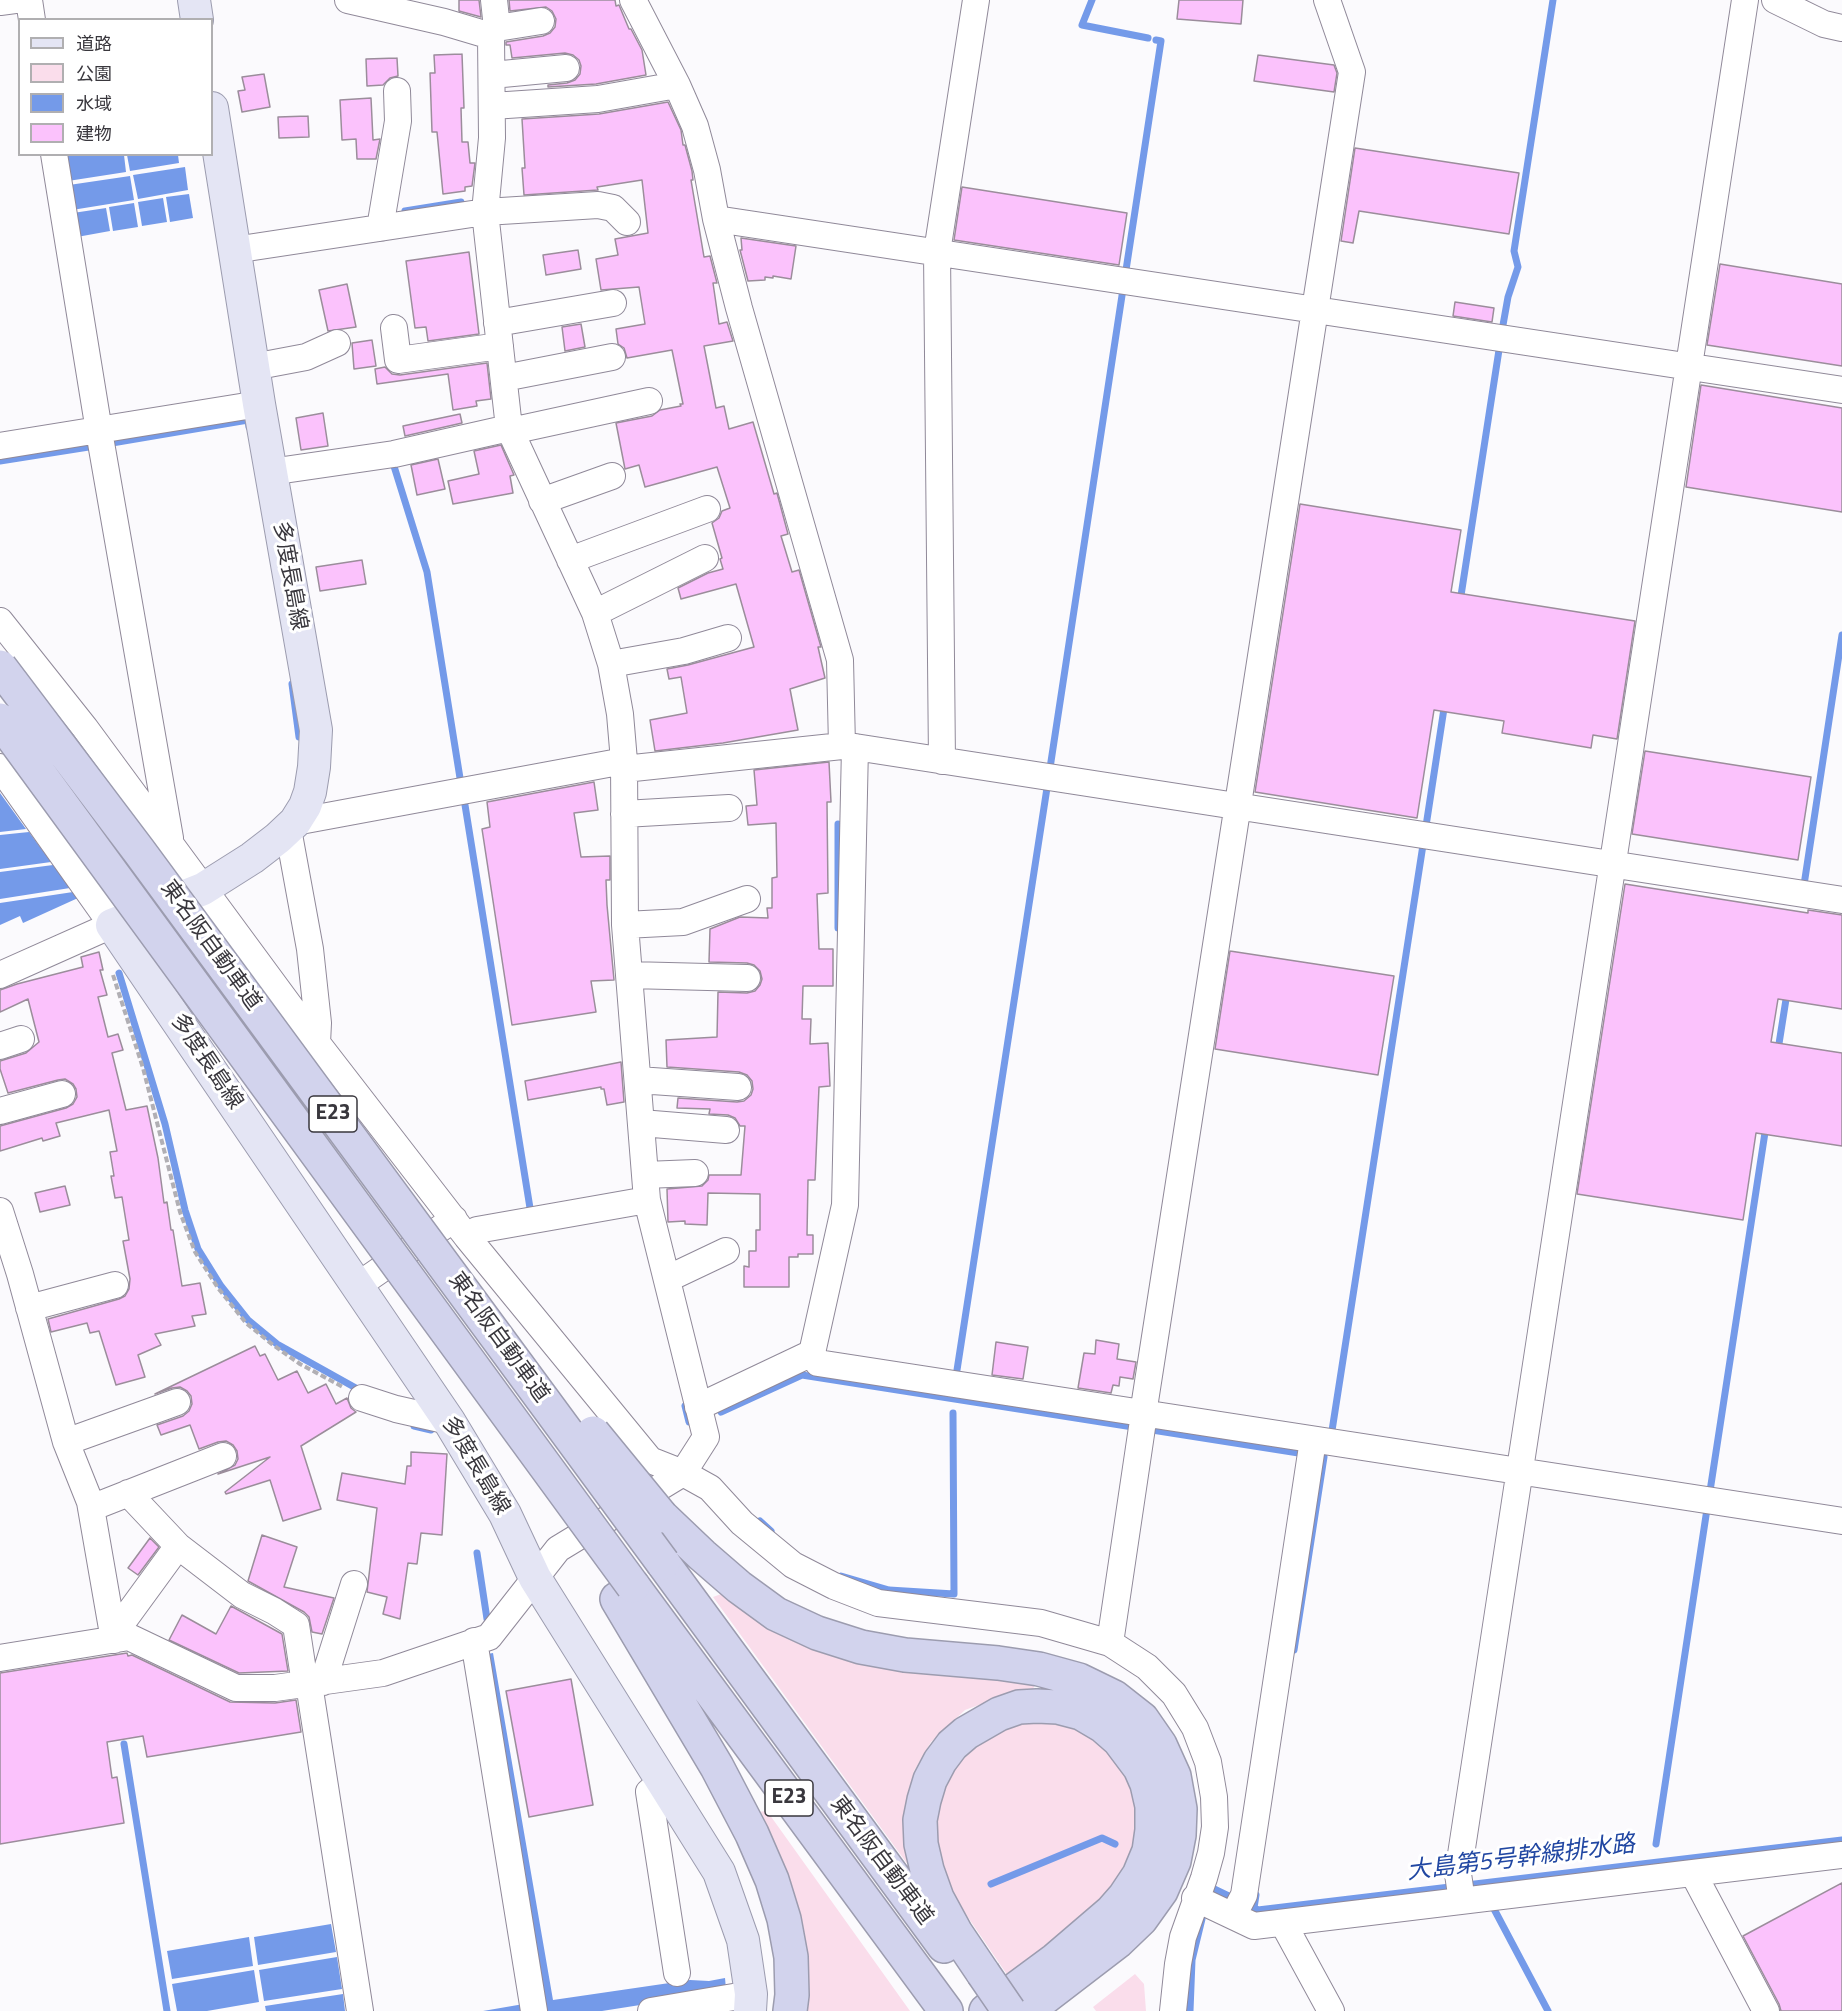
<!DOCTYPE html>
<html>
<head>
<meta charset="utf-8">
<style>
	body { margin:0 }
	#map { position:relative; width:1842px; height:2011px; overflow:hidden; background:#fbfafd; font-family:"Titillium Web","Noto Sans JP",sans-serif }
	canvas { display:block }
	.legend { position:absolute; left:18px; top:18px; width:195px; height:138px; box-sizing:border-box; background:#fff; border:2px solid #b0afb1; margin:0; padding:8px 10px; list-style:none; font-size:18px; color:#39373d }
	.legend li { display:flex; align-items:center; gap:12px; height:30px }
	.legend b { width:30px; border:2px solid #b0afb1 }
</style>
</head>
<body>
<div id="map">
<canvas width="1842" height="2011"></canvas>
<ul class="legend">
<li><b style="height:8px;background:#e4e5f4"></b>道路</li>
<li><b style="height:16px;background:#faddeb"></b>公園</li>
<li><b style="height:16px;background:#749ae9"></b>水域</li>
<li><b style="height:16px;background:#fbc2fc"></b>建物</li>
</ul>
</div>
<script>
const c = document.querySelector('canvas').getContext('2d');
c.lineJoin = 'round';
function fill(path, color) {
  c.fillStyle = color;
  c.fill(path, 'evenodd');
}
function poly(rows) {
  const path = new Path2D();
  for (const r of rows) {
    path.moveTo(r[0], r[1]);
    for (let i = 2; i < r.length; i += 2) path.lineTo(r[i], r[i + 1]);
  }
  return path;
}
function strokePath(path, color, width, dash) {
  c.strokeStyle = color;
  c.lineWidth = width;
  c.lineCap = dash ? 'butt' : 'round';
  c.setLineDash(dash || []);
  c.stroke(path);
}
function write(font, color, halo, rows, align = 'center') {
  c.font = font + ' "Titillium Web","Noto Sans JP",sans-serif';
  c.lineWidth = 6;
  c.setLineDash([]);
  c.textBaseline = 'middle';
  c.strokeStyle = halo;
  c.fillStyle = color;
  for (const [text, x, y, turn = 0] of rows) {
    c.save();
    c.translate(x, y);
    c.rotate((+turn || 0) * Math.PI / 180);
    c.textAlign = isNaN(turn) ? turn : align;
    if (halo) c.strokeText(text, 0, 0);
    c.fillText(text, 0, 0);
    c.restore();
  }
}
fill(poly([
	[724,1593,1036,1680,1032,1693,998,1698,965,1710,931,1742,914,1771,907,1807,911,1869,713,1597],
	[1020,1720,1076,1723,1123,1764,1136,1800,1137,1838,1113,1887,1084,1921,1008,1976,963,1910,942,1869,935,1841,937,1797,968,1744],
	[767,1811,910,2011,802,2011,757,1812],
	[1135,1974,1144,1984,1146,2011,1096,2011,1093,2007]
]), '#faddeb');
fill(poly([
	[73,154,124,155,126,172,68,181,64,156],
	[127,155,178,155,179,163,130,171],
	[185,167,188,190,138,199,133,175],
	[130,176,134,200,72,210,69,185],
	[189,194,193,218,170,222,166,197],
	[163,198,167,222,142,226,138,202],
	[134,203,138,227,113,231,109,207],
	[106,208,110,231,77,237,73,213],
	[0,793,26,829,0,832],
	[29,832,51,862,0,869,0,835],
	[53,865,70,888,0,899,0,872],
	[73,892,78,898,23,923,20,916,0,925,0,903],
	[493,1653,553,2000,690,1980,709,1981,725,1978,726,1989,691,1997,602,2011,483,2011,541,2001,482,1655],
	[331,1924,336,1952,258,1965,254,1937],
	[249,1937,253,1966,172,1979,167,1951],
	[337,1957,342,1989,264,2001,259,1970],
	[254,1970,259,2002,207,2011,177,2011,172,1984],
	[343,1994,345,2011,266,2011,265,2006]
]), '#749ae9');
strokePath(poly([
	[1092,0,1082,25,1148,38],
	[405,211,461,202],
	[1126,270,1161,41,1156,40],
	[1503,325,1508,297,1518,267,1514,251,1553,0],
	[106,444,248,420,249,427],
	[0,461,95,446],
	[388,463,393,463,427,572,460,778],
	[1460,602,1499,350],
	[292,684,299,737],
	[1050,768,1123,289],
	[465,805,530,1208],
	[838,824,838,928],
	[1426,826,1445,702],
	[1804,885,1842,635],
	[119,973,165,1124,185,1210,198,1249,221,1286,248,1320,277,1344,363,1392],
	[1778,1050,1787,993],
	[957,1370,1047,788],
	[685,1406,689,1422],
	[721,1412,802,1375,1324,1457,1294,1650],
	[414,1426,431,1430],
	[1331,1437,1423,845],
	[1710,1491,1766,1126],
	[760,1521,771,1531],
	[477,1553,487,1619],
	[841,1576,889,1590,954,1594,953,1413],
	[124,1744,167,2011],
	[1656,1844,1707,1509],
	[991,1884,1102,1838,1115,1844],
	[1210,1887,1237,1900],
	[1250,1906,1258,1910,1842,1840],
	[1254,1908,1256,1895],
	[1494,1909,1548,2011],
	[1190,2011,1192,1960,1202,1919]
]), '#749ae9', 7);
const building = poly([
	[459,0,479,0,481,17,459,11,459,0],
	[509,0,615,0,616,6,619,5,629,29,631,29,642,50,646,75,596,84,548,87,548,85,567,83,575,80,580,74,581,66,579,60,573,55,565,53,512,58,510,45,506,45,506,42,543,36,550,33,555,27,556,19,552,11,546,7,510,11,509,0],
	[1179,0,1243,0,1241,24,1177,19,1179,0],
	[462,54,464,108,461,108,462,142,468,142,470,163,475,163,472,186,465,187,465,191,443,194,437,132,432,132,430,73,435,73,434,55,462,54],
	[1258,55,1334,65,1337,73,1334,92,1254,81,1258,55],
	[397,58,398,76,390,78,383,85,367,86,366,59,397,58],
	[264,74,270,107,242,112,238,91,245,90,242,77,264,74],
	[371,98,373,140,380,139,376,159,357,159,356,139,342,140,340,100,371,98],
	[668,102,681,130,683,145,685,145,692,171,693,180,691,180,704,257,710,256,717,283,713,283,719,324,727,322,733,341,704,346,716,408,724,406,729,429,753,422,774,494,777,493,788,534,781,536,792,572,799,570,821,647,818,647,825,678,790,689,798,730,723,743,655,751,650,720,687,713,681,677,669,679,667,669,688,665,754,647,736,584,681,599,678,588,708,573,723,569,720,559,722,558,712,523,719,518,722,511,730,508,717,467,645,487,639,465,625,469,616,423,652,416,660,410,681,406,680,404,683,404,672,350,627,358,624,348,618,344,616,329,645,324,639,287,601,290,596,259,618,255,615,239,648,233,642,180,597,187,598,190,524,195,522,168,525,168,522,119,599,114,668,102],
	[308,116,309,137,279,138,278,117,308,116],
	[1355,148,1519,173,1509,234,1359,211,1353,243,1341,241,1355,148],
	[962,187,1127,213,1119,265,954,240,962,187],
	[741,238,796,246,791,279,773,276,773,278,765,277,765,280,748,281,740,250,742,250,741,238],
	[578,250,581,269,546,275,543,255,578,250],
	[469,252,479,334,428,341,426,327,415,328,406,261,469,252],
	[1720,264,1842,284,1842,366,1707,345,1720,264],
	[347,284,356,327,328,331,319,290,347,284],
	[1455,302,1494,308,1492,322,1453,316,1455,302],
	[581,324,585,347,565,351,562,327,581,324],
	[372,340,376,366,354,369,352,343,372,340],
	[487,363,491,399,476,401,477,406,453,410,448,374,377,384,375,369,385,367,392,374,400,375,487,363],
	[1701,385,1842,408,1842,512,1686,487,1701,385],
	[323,413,328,446,301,450,296,418,323,413],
	[460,414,462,423,405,436,403,426,460,414],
	[501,445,514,475,510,476,513,493,453,504,448,481,479,474,474,451,501,445],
	[438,459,445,489,417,495,411,465,438,459],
	[1300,504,1461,530,1451,592,1635,621,1617,739,1593,735,1591,748,1502,733,1504,721,1434,710,1417,818,1255,792,1300,504],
	[362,560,366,584,320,591,316,567,362,560],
	[1645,751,1811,777,1798,860,1632,834,1645,751],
	[829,762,831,802,827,802,828,893,817,894,819,949,833,949,833,986,803,986,802,1019,811,1019,810,1044,828,1043,830,1086,819,1087,815,1180,808,1180,807,1235,813,1235,813,1254,798,1254,798,1257,789,1257,789,1287,744,1287,744,1266,749,1267,749,1251,756,1251,756,1230,760,1230,760,1194,708,1193,707,1225,685,1224,685,1221,668,1222,667,1189,702,1186,708,1180,709,1175,741,1175,745,1126,740,1126,735,1118,728,1115,709,1114,710,1109,677,1108,678,1098,737,1102,744,1101,751,1095,753,1089,752,1081,747,1075,739,1072,667,1067,666,1040,717,1037,718,992,747,993,755,991,760,985,762,979,760,971,754,965,747,963,709,962,710,929,740,917,768,918,767,908,772,908,772,878,777,877,776,823,748,825,746,806,757,805,754,770,829,762],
	[594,782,598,810,574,813,581,857,610,856,610,880,606,880,607,905,614,980,591,981,596,1012,512,1025,482,829,490,827,487,802,594,782],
	[1625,884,1808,913,1808,910,1842,915,1842,1009,1778,999,1771,1042,1842,1053,1842,1146,1756,1133,1743,1220,1577,1194,1625,884],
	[1230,951,1394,976,1378,1075,1215,1049,1230,951],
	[99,952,103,970,100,970,107,995,98,997,108,1037,118,1034,123,1050,112,1053,126,1110,147,1106,158,1158,164,1203,167,1202,171,1230,173,1230,182,1286,200,1283,206,1314,192,1316,195,1326,155,1334,161,1345,138,1355,145,1377,116,1385,99,1331,90,1333,87,1323,51,1332,48,1319,119,1299,125,1296,129,1289,130,1279,123,1241,129,1240,122,1197,115,1198,111,1176,114,1176,110,1152,117,1151,109,1110,56,1123,60,1136,43,1141,42,1138,0,1151,0,1126,66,1108,73,1104,77,1097,76,1089,73,1084,65,1079,58,1080,8,1093,0,1069,0,1061,26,1053,39,1042,28,999,0,1012,0,990,17,984,83,967,81,957,99,952],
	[621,1062,624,1102,607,1105,604,1089,601,1089,601,1087,528,1100,525,1081,621,1062],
	[65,1186,70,1205,40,1212,35,1193,65,1186],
	[1096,1340,1119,1344,1117,1359,1136,1362,1133,1379,1120,1377,1119,1386,1113,1385,1111,1393,1078,1388,1084,1353,1095,1354,1096,1340],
	[996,1342,1028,1347,1023,1379,992,1375,996,1342],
	[255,1346,260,1356,265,1354,278,1380,297,1371,308,1393,326,1384,336,1404,347,1398,351,1408,356,1412,301,1446,321,1509,283,1521,270,1480,226,1494,225,1492,270,1457,218,1474,235,1465,238,1459,237,1451,233,1445,226,1441,218,1442,199,1449,190,1425,161,1435,157,1425,183,1416,189,1411,192,1404,191,1396,187,1391,180,1387,172,1388,155,1394,255,1346],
	[411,1452,447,1454,442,1535,421,1533,417,1564,408,1563,400,1619,383,1614,387,1597,367,1592,377,1508,337,1500,342,1473,405,1484,407,1466,411,1466,411,1452],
	[262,1535,297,1547,284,1587,334,1598,322,1634,312,1632,309,1617,304,1612,248,1581,262,1535],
	[150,1538,159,1547,138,1575,128,1568,150,1538],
	[231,1606,282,1634,288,1671,239,1673,169,1640,182,1615,216,1634,231,1606],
	[127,1653,128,1656,132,1655,230,1702,275,1703,296,1700,301,1732,147,1757,143,1736,107,1742,112,1778,117,1777,124,1823,0,1844,0,1673,127,1653],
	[571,1679,593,1805,529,1817,506,1691,571,1679],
	[1842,1883,1842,2011,1781,2011,1779,2004,1743,1936,1842,1883]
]);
fill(building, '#fbc2fc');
strokePath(building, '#9b8d9b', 1.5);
const minor = poly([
	[29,0,32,20],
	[633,0,677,85,695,126,707,170,716,219,739,308,840,660,842,746],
	[1775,0,1824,24,1842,28],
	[0,2,15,0],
	[497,28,541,21],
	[491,36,497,28,494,0],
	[492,75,566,68],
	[492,106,598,99,677,85],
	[54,154,100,437,170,838],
	[716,219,1842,390],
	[380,228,398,121,397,91],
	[234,250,485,212,598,205,613,208,627,222],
	[497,323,613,303],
	[394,328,398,360,500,346],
	[253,367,306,357,337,343],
	[504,378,612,357],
	[511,431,649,401],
	[0,446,259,404],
	[270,472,394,454,509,428],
	[542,501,612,476],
	[570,560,707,509],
	[595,613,705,558],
	[0,621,85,728,317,1043,467,1237,650,1460,683,1473,710,1488,742,1523,793,1565,834,1586,878,1603,1041,1623,1110,1643,1147,1667,1174,1694,1195,1728,1208,1762,1214,1797,1215,1827,1211,1853,1204,1878,1183,1937,1178,1964,1173,2011],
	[611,664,684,651,728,638],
	[942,761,937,252,976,0],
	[0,767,112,925,0,975],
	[624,769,842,746,855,747,1842,900],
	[624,814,729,808],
	[295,822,624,761],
	[288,829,310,949,318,1023,317,1043],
	[625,925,683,922,747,899],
	[629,975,747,978],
	[0,1046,21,1039],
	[638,1080,738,1087],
	[0,1111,62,1094],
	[641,1123,726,1130],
	[645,1175,695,1173],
	[0,1211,20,1274,66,1442,90,1502,114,1640],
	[467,1237,477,1230,647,1200],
	[667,1279,726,1251],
	[357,1286,454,1219],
	[29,1308,115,1285],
	[812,1353,818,1363,1842,1521],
	[362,1398,396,1409,449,1421],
	[698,1407,812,1353,845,1205,855,747],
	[1143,1414,1352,72,1327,0],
	[66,1442,177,1402],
	[128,1493,178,1546,242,1595,274,1611,296,1625,305,1684],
	[91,1508,223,1456],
	[114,1640,124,1620,178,1546],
	[474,1641,534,2011],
	[1110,1643,1144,1414],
	[0,1658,129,1637,236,1688,275,1688,383,1673,489,1637,558,1549,683,1473,706,1437,647,1200,625,925,624,761,620,714,611,664,595,613,509,428,485,212,492,138,491,36,444,22,348,0],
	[323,1682,354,1584],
	[309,1684,360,2011],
	[663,1781,649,1792,677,1973],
	[1693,1873,1766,2011],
	[1195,1898,1254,1926,1842,1855],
	[1462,1901,1458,1874,1745,0],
	[1233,1916,1244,1895,1313,1440],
	[1283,1923,1331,2011],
	[651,2011,751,1994]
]);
const major = poly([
	[194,0,197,20],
	[212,108,259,404,316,730,314,767,310,792,305,806,295,822,278,838,252,858,203,889,112,925,449,1421,505,1514,535,1578,719,1872,743,1940,751,1994,750,2011]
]);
const highway = poly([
	[661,1516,702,1555,739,1587,776,1614,817,1633,861,1647,905,1655,998,1663,1039,1669,1079,1680,1114,1697,1142,1719,1160,1745,1174,1776,1180,1809,1179,1835,1174,1861,1161,1891,1141,1919,1117,1942,1027,2011],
	[663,1563,944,1946],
	[633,1586,946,2011],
	[617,1599,717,1767,752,1834,772,1880,784,1919,791,1957,792,1995,790,2011],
	[983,1973,956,1933,937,1898,927,1870,921,1844,920,1820,924,1800,930,1780,940,1761,952,1745,966,1733,999,1714,1019,1707,1037,1706,1058,1707,1081,1713,1103,1726,1119,1740,1140,1768,1147,1784,1152,1806,1152,1830,1149,1851,1139,1875,1125,1896,1111,1912,1055,1960,986,2011]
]);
strokePath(minor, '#908999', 28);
strokePath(major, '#9c9caf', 34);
strokePath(highway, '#9c9caf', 36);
strokePath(poly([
	[113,975,143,1068,180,1212,195,1252,218,1288,246,1323,273,1345,300,1364,343,1387]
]), '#b1afb4', 4, [6, 3]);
strokePath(minor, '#fff', 26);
strokePath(major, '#e4e5f4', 32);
strokePath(highway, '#d2d3ed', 33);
const highwayBridge = poly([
	[0,667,139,851,663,1563],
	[0,720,633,1586],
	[593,1433,661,1516],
	[983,1973,1009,2011]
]);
strokePath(highwayBridge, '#9c9caf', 36, []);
strokePath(highwayBridge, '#d2d3ed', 33);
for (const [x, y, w] of [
	[333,1114,48],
	[789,1798,48]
]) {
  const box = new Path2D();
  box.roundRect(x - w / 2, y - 18, w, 36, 4.5);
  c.fillStyle = '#fff';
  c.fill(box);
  strokePath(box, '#39373d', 1.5);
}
write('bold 21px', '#39373d', null, [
	["E23",333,1114],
	["E23",789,1798]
]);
write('22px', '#39373d', '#fff', [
	["多度長島線",289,576,80],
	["東名阪自動車道",210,946,54],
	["多度長島線",206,1062,56],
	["東名阪自動車道",498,1338,54],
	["多度長島線",475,1466,59],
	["東名阪自動車道",881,1861,53]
]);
write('italic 24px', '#2147a2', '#fff', [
	["大島第5号幹線排水路",1521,1859,-7]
]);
</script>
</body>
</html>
